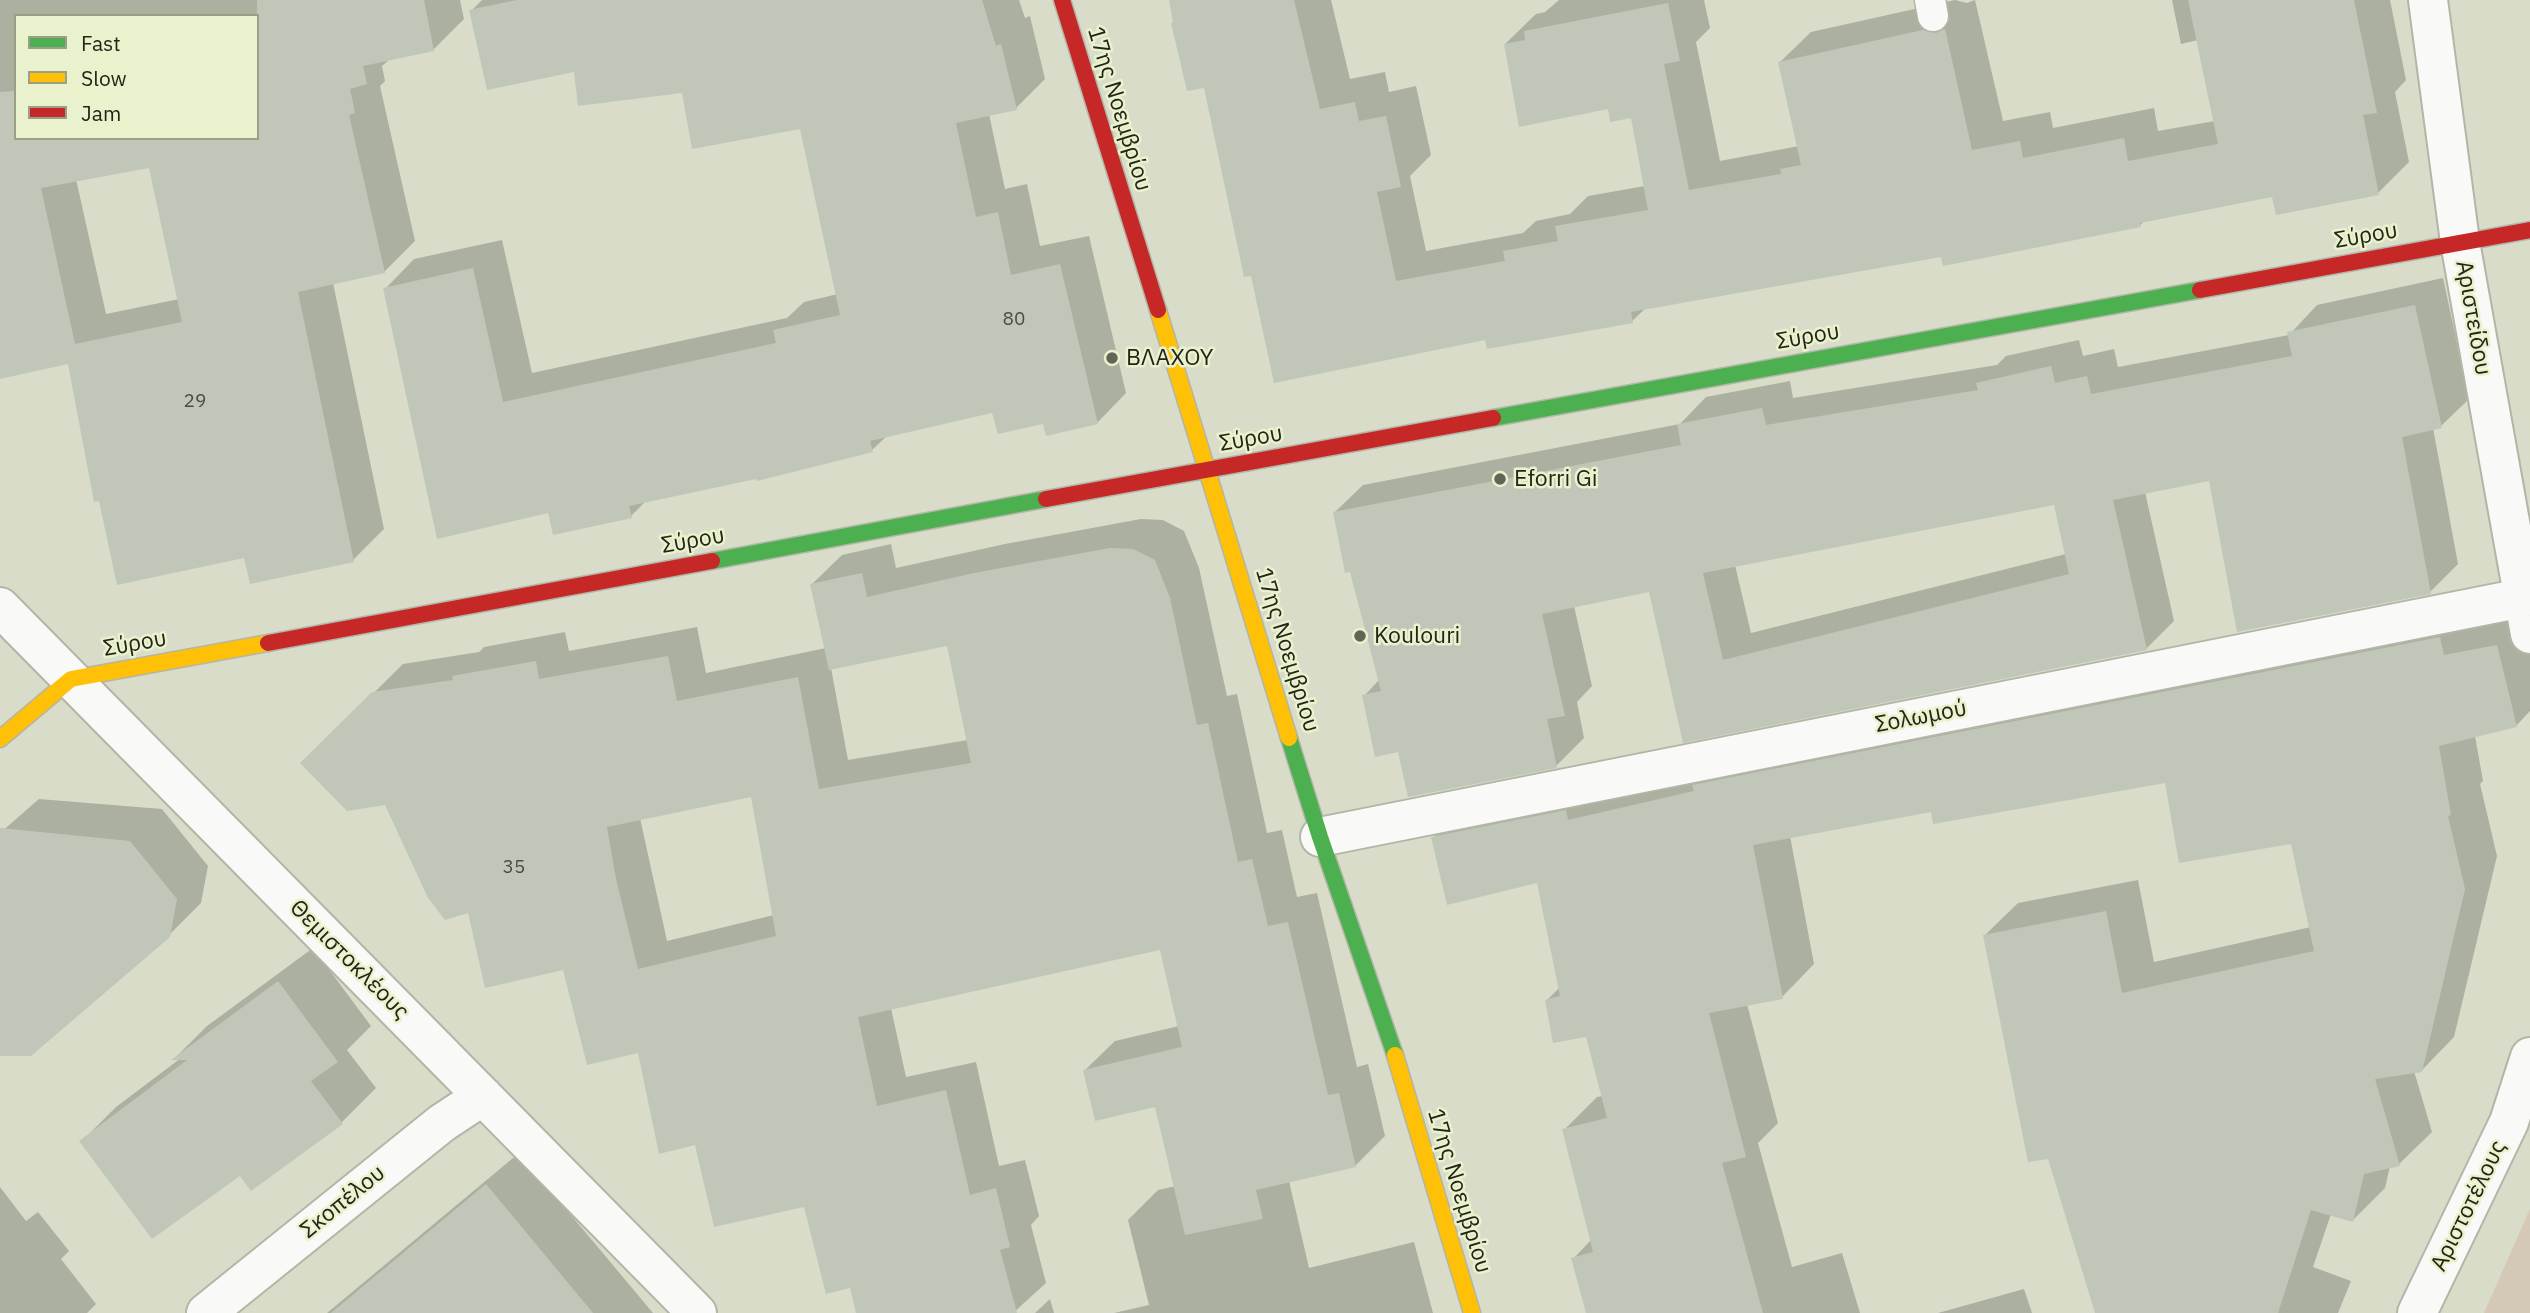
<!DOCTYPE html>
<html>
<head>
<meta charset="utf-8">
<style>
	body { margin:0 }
	#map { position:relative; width:2530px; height:1313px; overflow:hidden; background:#d8dcc8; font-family:"IBM Plex Sans",sans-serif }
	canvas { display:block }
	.legend { position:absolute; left:14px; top:14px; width:245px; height:126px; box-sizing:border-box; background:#eaf2cd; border:2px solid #9aa085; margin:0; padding:9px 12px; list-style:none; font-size:21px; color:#232518 }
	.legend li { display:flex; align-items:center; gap:14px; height:35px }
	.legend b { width:35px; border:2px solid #9aa085 }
</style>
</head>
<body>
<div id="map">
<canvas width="2530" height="1313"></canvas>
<ul class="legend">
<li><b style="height:9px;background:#4caf50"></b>Fast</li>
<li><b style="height:9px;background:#ffc107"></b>Slow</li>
<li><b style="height:9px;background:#c62828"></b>Jam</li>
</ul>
</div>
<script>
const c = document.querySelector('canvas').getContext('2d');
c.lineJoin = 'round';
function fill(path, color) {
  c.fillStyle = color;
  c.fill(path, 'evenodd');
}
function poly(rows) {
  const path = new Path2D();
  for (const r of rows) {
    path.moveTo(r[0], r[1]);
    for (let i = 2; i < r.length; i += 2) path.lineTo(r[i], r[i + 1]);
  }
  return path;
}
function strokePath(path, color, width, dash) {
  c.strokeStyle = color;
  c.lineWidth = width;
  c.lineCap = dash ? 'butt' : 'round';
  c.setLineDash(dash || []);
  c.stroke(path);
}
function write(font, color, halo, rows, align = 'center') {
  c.font = font + ' "IBM Plex Sans",sans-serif';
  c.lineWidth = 5;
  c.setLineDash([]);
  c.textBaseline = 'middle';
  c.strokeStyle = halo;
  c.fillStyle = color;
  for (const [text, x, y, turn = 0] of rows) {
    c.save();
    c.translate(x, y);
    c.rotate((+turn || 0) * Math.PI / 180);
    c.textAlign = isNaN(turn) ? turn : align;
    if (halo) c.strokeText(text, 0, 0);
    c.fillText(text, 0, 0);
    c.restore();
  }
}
fill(poly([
	[2530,1209,2530,1313,2484,1313]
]), '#d4c9b6');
fill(poly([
	[0,0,460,0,464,19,433,50,390,59,382,66,385,81,380,86,415,241,384,272,333,283,384,529,353,560,245,556,69,362,0,377],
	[16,16,257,16,257,138,16,138],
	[150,166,179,299,106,314,76,179],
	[482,0,1019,0,1025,18,1030,16,1045,79,1016,108,989,114,1005,189,1027,184,1040,246,1089,236,1126,393,1097,423,1045,422,993,411,888,435,872,450,647,500,631,516,549,511,385,289,414,259,502,240,532,373,787,318,804,302,838,294,802,127,684,91,576,70,471,11],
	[1171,0,1331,0,1350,79,1385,72,1389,92,1416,86,1431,155,1410,176,1426,251,1523,233,1536,221,1570,214,1588,196,1645,186,1632,116,1610,107,1505,44,1536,14,1545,12,1559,0,1704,0,1710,28,1696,42,1720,161,1799,146,1780,62,1811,32,1955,0,1967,3,1975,0,2003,121,2050,112,2053,128,2154,108,2158,131,2215,121,2198,40,2181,44,2172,0,2390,0,2406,80,2395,92,2409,162,2378,193,2274,195,2146,220,2140,225,1942,255,1646,308,1632,321,1486,338,1253,273,1206,85,1175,21],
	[2443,278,2469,399,2441,426,2433,428,2458,564,2430,592,2210,479,2145,492,2174,621,2146,649,1684,741,1650,590,1574,606,1592,686,1577,702,1584,738,1556,766,1400,750,1364,696,1379,680,1335,512,1363,485,1680,424,1706,397,1790,381,1793,398,1997,365,2006,356,2079,340,2083,356,2114,349,2118,367,2289,335,2317,305],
	[2055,503,2066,554,1751,633,1735,565],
	[1141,519,1163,520,1184,531,1199,568,1227,696,1237,694,1267,833,1282,830,1297,897,1317,893,1357,1067,1368,1064,1385,1136,1355,1166,1289,1181,1309,1268,1414,1242,1433,1313,1114,1313,1149,1305,1128,1220,1158,1190,1176,1186,1156,1105,1085,1070,1115,1041,1179,1026,1161,948,891,1008,906,1077,976,1062,999,1166,1025,1160,1039,1216,1031,1225,1046,1283,1013,1313,858,1313,852,1286,805,1205,697,1143,639,1051,564,968,469,911,386,803,303,763,403,664,479,652,484,647,565,632,569,651,697,627,706,673,826,648,812,584,842,555,891,544,896,568,1005,544],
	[948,644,968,740,848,760,831,668],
	[753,795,774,915,667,941,640,818],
	[2530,616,2530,711,2516,726,2475,736,2483,781,2480,784,2497,856,2454,1037,2422,1070,2414,1071,2432,1132,2399,1164,2390,1166,2385,1188,2352,1221,2331,1214,2313,1267,2351,1281,2338,1313,2100,1313,1985,935,2018,903,2138,880,2154,962,2311,927,2292,842,2166,781,1933,810,1790,836,1814,964,1782,997,1747,1004,1778,1123,1758,1143,1792,1267,1842,1253,1860,1313,1588,1313,1573,1259,1591,1240,1564,1130,1597,1097,1603,1096,1588,1034,1547,1000,1560,987,1538,881,1433,838,1466,805],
	[39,799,162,809,208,866,201,903,169,935,0,1010,0,833],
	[313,948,371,1026,347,1050,376,1088,342,1122,240,1173,81,1142,116,1107,181,1058,175,1058,207,1026],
	[519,1153,653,1313,327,1313],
	[0,1187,26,1221,38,1212,69,1251,61,1259,96,1304,87,1313,0,1313],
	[2024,1289,2032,1313,1938,1313],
	[1050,1299,1054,1313,1035,1313]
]), '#0003');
fill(poly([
	[257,0,424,0,434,51,363,66,367,84,350,89,355,113,349,115,385,273,298,292,354,562,250,584,244,558,117,585,99,501,94,502,68,364,0,379,0,92,16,91,16,138,257,138],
	[149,168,182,322,75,344,41,188],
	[517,0,982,0,996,46,1001,44,1017,110,956,123,976,217,998,212,1011,275,1060,264,1098,424,1046,436,1043,424,998,434,992,413,870,441,873,452,757,481,756,479,629,506,632,518,553,535,548,513,437,539,383,288,473,268,503,402,776,343,773,330,840,315,800,129,692,149,682,93,578,106,574,72,487,90,469,10],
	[1169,0,1294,0,1320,109,1355,102,1359,121,1386,116,1401,187,1377,192,1396,281,1505,261,1503,251,1558,241,1555,226,1648,210,1631,118,1610,122,1608,109,1519,127,1504,44,1525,40,1524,31,1668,3,1680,61,1664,64,1689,190,1781,174,1780,169,1801,165,1778,62,1923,30,1936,33,1945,29,1972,150,2020,141,2023,158,2124,138,2128,161,2218,144,2188,0,2354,0,2377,113,2363,115,2379,195,2276,215,2272,197,2140,223,2141,227,1943,266,1941,257,1631,312,1633,323,1487,349,1485,340,1274,383,1251,276,1244,277,1204,88,1187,91,1171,23,1173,22],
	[2415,305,2442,428,2402,437,2431,594,2237,632,2209,481,2113,500,2147,650,1683,743,1649,592,1542,614,1565,716,1547,719,1557,768,1408,797,1398,752,1375,757,1362,695,1381,691,1350,572,1345,573,1333,512,1681,445,1677,424,1762,408,1766,425,1978,390,1976,383,2051,366,2055,383,2087,376,2091,394,2292,356,2287,332],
	[2054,505,2069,574,1723,660,1703,573],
	[1110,548,1133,549,1155,560,1170,598,1197,725,1208,723,1238,862,1252,859,1268,926,1288,922,1328,1095,1339,1093,1356,1167,1256,1190,1263,1219,1185,1235,1155,1107,1095,1121,1083,1070,1182,1047,1160,950,858,1017,877,1106,946,1090,970,1195,996,1188,1010,1247,1000,1250,1017,1313,856,1313,850,1288,826,1294,804,1207,714,1227,695,1145,659,1154,638,1053,587,1065,563,970,485,988,468,913,445,920,428,898,385,805,347,811,300,763,372,692,453,680,452,676,536,661,539,679,668,656,677,701,798,677,819,789,971,763,947,646,829,670,810,584,862,573,867,597,974,573],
	[751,797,776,936,638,969,616,879,607,827],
	[2440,637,2444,655,2497,645,2517,727,2439,746,2451,815,2448,816,2465,889,2422,1072,2375,1079,2400,1166,2364,1174,2353,1222,2311,1210,2278,1313,2095,1313,2048,1159,2028,1162,1983,935,2106,911,2122,993,2314,951,2291,844,2179,863,2165,783,1933,824,1931,812,1753,845,1783,999,1709,1013,1746,1157,1722,1163,1763,1313,1586,1313,1571,1258,1593,1252,1562,1129,1607,1118,1586,1037,1553,1043,1545,1000,1560,996,1537,883,1447,905,1431,837,1566,810,1568,820,1694,791,1692,785],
	[0,828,130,841,177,899,170,937,31,1056,0,1056],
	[278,981,338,1062,311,1081,343,1124,251,1191,240,1176,152,1239,79,1141,187,1060,171,1060],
	[486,1184,593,1313,331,1313]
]), '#c0c7b9');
const lane = poly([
	[1930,0,1933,16]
]);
const street = poly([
	[2428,0,2460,242,2530,634],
	[0,607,697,1313],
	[1320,837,2522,598],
	[206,1313,442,1123,483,1096],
	[2417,1313,2509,1122,2530,1057]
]);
const fast = poly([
	[1493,418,2200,290],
	[712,561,1046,499],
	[1289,738,1320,837,1395,1055]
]);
const slow = poly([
	[1158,310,1289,738],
	[0,739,71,679,268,643],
	[1395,1055,1472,1313]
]);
const jam = poly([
	[1062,0,1158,310],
	[2200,290,2530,230],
	[1046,499,1493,418],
	[268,643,712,561]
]);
strokePath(lane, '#b3b6a6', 33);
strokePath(street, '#b3b6a6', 42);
strokePath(fast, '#b3b6a6', 19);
strokePath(slow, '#b3b6a6', 19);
strokePath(jam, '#b3b6a6', 19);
strokePath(lane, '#f9faf7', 30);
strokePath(street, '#f9faf7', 38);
strokePath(fast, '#4caf50', 16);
strokePath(slow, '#ffc107', 16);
strokePath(jam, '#c62828', 16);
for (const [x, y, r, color] of [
	[1112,358,7,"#626556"],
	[1500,479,7,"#626556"],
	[1360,636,7,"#626556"]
]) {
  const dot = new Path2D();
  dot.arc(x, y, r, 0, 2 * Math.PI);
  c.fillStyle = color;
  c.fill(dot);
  strokePath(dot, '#eaf2cd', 2.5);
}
write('19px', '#4b4e41', null, [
	["80",1014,320],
	["29",195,402],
	["35",514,868]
]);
write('23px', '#232518', '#eaf2cd', [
	["17ης Νοεμβρίου",1119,109,73],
	["Σύρου",2366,236,-10],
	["Αριστείδου",2473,318,80],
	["Σύρου",1808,337,-10],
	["Σύρου",1251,439,-10],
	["Σύρου",693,541,-10],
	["Σύρου",135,644,-10],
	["17ης Νοεμβρίου",1287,650,73],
	["Σολωμού",1921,717,-11],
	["Θεμιστοκλέους",349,960,45],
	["17ης Νοεμβρίου",1459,1191,73],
	["Σκοπέλου",343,1202,-39],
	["Αριστοτέλους",2469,1206,-64]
]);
write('23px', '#232518', '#eaf2cd', [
	["ΒΛΑΧΟΥ",1126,358],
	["Eforri Gi",1514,479],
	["Koulouri",1374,636]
], 'left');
</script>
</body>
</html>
